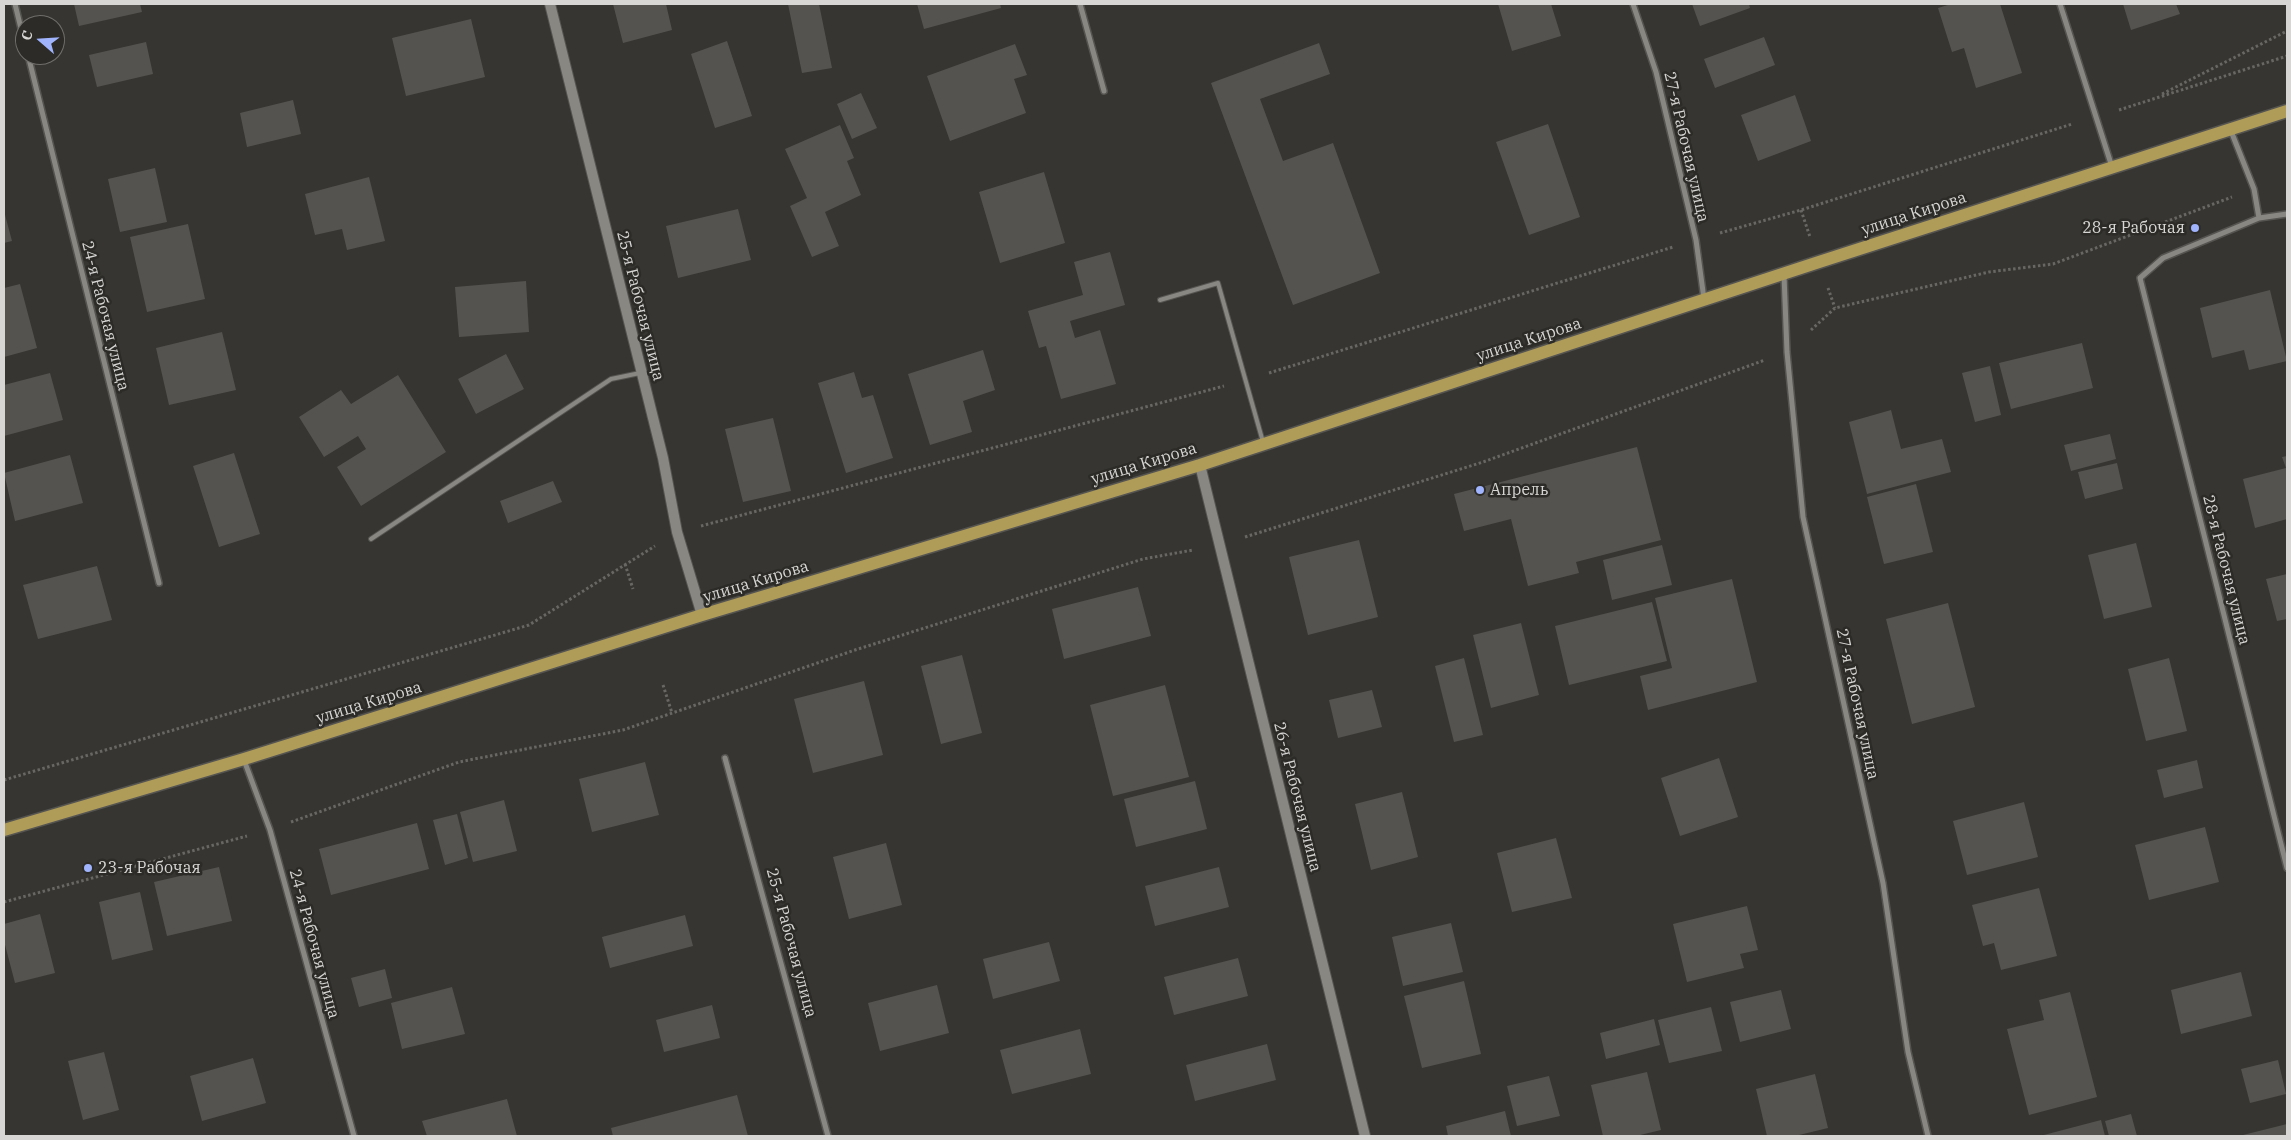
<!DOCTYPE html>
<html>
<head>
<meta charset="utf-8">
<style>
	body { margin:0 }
	#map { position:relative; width:2291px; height:1140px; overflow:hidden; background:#363531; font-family:"IBM Plex Serif",serif }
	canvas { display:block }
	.frame { position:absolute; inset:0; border:5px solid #d7d6d4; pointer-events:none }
	.north { position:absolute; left:15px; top:15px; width:50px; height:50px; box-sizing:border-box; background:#2c2b27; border:1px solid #706f6c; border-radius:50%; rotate:289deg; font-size:14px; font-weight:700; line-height:20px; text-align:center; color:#d7d6d4 }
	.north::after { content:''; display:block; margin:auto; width:18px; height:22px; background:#a0b3fd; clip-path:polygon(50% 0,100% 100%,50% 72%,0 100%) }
</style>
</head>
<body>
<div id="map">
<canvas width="2291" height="1140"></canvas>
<div class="frame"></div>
<div class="north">С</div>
</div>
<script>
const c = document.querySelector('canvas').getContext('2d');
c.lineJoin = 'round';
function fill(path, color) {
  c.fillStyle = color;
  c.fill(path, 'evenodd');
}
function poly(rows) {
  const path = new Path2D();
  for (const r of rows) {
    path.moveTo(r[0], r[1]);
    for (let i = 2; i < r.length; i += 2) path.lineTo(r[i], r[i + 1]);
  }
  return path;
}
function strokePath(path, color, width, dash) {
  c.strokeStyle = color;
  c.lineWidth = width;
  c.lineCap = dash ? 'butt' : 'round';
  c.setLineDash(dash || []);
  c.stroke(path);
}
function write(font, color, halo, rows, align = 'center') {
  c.font = font + ' "IBM Plex Serif",serif';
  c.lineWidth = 5;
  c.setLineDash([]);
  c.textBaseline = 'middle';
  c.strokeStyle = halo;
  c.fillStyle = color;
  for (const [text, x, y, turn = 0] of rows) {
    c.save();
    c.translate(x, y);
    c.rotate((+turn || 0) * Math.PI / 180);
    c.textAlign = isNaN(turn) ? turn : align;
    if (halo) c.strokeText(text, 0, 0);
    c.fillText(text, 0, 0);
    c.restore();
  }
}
fill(poly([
	[74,4,140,4,142,12,79,26],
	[613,4,666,4,672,30,623,43],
	[788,4,819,4,832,68,802,73],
	[917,4,1000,4,1001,8,924,29],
	[1498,4,1551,4,1561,36,1512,51],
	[1692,4,1749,4,1750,8,1700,26],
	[1951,4,2000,4,2022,73,1976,88,1964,48,1952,52,1938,8],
	[2123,4,2176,4,2180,14,2131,30],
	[471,19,485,77,406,96,392,38],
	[1764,37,1775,65,1715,88,1704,59],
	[727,41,752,116,715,128,691,54],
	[146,42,153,74,97,87,89,55],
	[1319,43,1330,74,1260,99,1283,161,1333,143,1380,273,1293,305,1211,83],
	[1015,44,1027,75,1014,79,1026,113,950,141,927,76],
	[861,93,877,128,852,139,837,104],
	[1795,95,1811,141,1758,161,1741,115],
	[293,100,301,134,247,147,240,113],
	[1548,124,1580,217,1529,235,1496,142],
	[840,125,854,158,847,161,861,195,825,212,839,246,812,257,790,206,807,198,785,149],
	[155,168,167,222,120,232,108,179],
	[1044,172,1065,243,1000,263,979,192],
	[369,177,385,241,347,250,342,229,315,235,305,194],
	[738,209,751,260,678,278,666,226],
	[4,211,12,241,4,243],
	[188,224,205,299,147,312,130,237],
	[1110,252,1125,305,1070,321,1075,338,1100,330,1116,384,1061,399,1046,346,1039,348,1028,311,1083,295,1074,262],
	[526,281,529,332,459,337,455,287],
	[20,284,37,348,4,357,4,288],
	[2270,290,2287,361,2249,370,2244,350,2212,358,2200,308],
	[222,332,236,390,169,405,156,348],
	[2082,343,2093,388,2011,409,1999,363],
	[983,350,995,390,963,401,972,432,930,445,908,374],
	[506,354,524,389,476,414,458,379],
	[1990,366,2001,415,1975,422,1962,373],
	[854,372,862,398,873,395,893,458,846,473,818,383],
	[50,373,63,420,4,436,4,385],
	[398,375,446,452,361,506,337,467,366,449,358,436,324,457,299,417,341,390,351,404],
	[1891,410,1901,449,1942,439,1951,472,1867,494,1849,422],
	[773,418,791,491,743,502,725,429],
	[2110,434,2116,459,2071,471,2064,445],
	[1637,447,1661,540,1576,562,1579,573,1528,586,1511,519,1464,531,1454,494],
	[234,453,260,534,219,547,193,466],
	[70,455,83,503,15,521,4,473],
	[2287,456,2287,519,2255,528,2243,479,2286,468,2282,457],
	[2117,463,2123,489,2085,499,2078,472],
	[553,481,562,502,508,523,500,501],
	[1916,484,1933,552,1884,564,1867,497],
	[1359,540,1378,617,1308,635,1289,557],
	[2136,543,2152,607,2104,619,2088,555],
	[1662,545,1672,585,1612,600,1603,560],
	[97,566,112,620,38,639,23,585],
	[2287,574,2287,619,2277,621,2266,579],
	[1732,579,1757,682,1648,710,1640,676,1672,668,1655,598],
	[1138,587,1151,636,1064,659,1052,609],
	[1652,602,1667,661,1569,685,1555,626],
	[1948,603,1975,707,1912,724,1886,619],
	[1521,623,1539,695,1491,708,1473,635],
	[962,655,982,733,941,744,921,666],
	[1464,658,1483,735,1454,742,1435,666],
	[2169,658,2187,731,2146,741,2128,669],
	[864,681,883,755,813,773,794,699],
	[1165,685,1189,777,1113,796,1090,705],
	[1372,690,1382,727,1338,738,1329,700],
	[1719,758,1738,817,1680,836,1661,778],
	[2197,760,2203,788,2164,798,2157,770],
	[645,762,659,815,592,832,579,779],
	[1195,781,1207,829,1136,847,1124,799],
	[1402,792,1418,857,1371,870,1355,804],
	[504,800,517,851,473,862,460,812],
	[2024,802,2038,857,1967,875,1953,821],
	[457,814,468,858,445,865,433,820],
	[417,823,429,869,331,895,319,849],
	[2205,827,2219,882,2149,900,2135,845],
	[1556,838,1572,898,1512,912,1497,853],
	[886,843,902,905,849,919,833,857],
	[219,867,232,921,167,936,154,882],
	[1219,867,1229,907,1155,926,1145,886],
	[2039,888,2057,956,2001,970,1994,943,1983,946,1972,905],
	[140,892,153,950,112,960,99,902],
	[1747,906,1758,950,1740,954,1744,968,1687,982,1673,924],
	[40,914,55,973,15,983,4,941,4,924],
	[685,915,693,946,610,968,602,937],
	[1451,923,1463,972,1403,986,1392,937],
	[1049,942,1060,981,993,999,983,959],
	[1238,958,1248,996,1174,1015,1164,977],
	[385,969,392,998,359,1007,351,978],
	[2241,972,2252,1016,2181,1034,2171,990],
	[1464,981,1481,1054,1422,1068,1404,996],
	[937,985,949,1033,880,1051,868,1003],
	[452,987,465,1034,402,1049,391,1003],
	[1781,990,1791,1029,1740,1042,1730,1002],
	[2070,992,2097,1097,2029,1115,2007,1029,2044,1020,2039,1000],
	[712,1005,720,1038,664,1052,656,1020],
	[1711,1007,1722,1051,1669,1063,1658,1020],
	[1654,1019,1660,1045,1606,1059,1600,1033],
	[1080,1029,1091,1074,1012,1094,1000,1050],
	[1267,1044,1276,1080,1195,1101,1186,1065],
	[104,1052,119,1110,83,1120,68,1061],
	[253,1058,266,1103,202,1121,190,1076],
	[2278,1060,2286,1094,2250,1103,2241,1069],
	[1647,1072,1661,1130,1636,1136,1603,1136,1591,1085],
	[1815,1074,1828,1128,1795,1136,1767,1136,1756,1089],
	[1549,1076,1560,1116,1517,1126,1507,1086],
	[737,1095,748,1136,613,1136,611,1128],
	[507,1099,517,1136,427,1136,422,1121],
	[1505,1111,1511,1136,1448,1136,1446,1126],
	[2131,1114,2137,1136,2109,1136,2105,1121],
	[2101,1120,2105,1136,2040,1136],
	[2287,1124,2287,1136,2239,1136]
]), '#55534f');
const lane = poly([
	[1160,300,1218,283,1263,442],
	[371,539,611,379,640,373]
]);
const street = poly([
	[15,4,25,45],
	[1080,4,1104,91],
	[1633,4,1656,72,1696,240,1704,299],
	[2060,4,2112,167],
	[28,55,159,583],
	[2231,131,2254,189,2259,218],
	[2287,214,2259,218,2163,258,2140,278,2287,868],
	[1784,275,1787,352,1803,517,1883,883,1908,1052,1928,1136],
	[725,758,828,1136],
	[244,760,270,830,354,1136]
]);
const secondary = poly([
	[550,4,663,458,677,532,702,615],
	[1200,465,1365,1136]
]);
const primary = poly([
	[4,830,244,759,702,615,1200,465,1819,262,2287,111]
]);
strokePath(lane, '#555451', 6);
strokePath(street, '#555451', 8);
strokePath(secondary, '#555451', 12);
strokePath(primary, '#555451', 15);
strokePath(poly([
	[2162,94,2287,31],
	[2119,110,2287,56],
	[1801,210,1810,237],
	[1720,233,1801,210,2072,124],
	[1828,288,1835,308],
	[1811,330,1835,308,1989,272,2053,264,2232,197],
	[1269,373,1673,247],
	[701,526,1224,386],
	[1245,537,1483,462,1765,360],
	[625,564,633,589],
	[663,685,672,713],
	[4,780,529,625,655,546],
	[291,822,459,762,623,730,855,650,1143,559,1193,550],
	[4,902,247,836]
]), '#686763', 3, [2.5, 2.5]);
strokePath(lane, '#898782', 4);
strokePath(street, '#898782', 5);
strokePath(secondary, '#898782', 10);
strokePath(primary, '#b09c59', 12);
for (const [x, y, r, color] of [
	[2195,228,5,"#a0b3fd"],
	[1480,490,5,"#a0b3fd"],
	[88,868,5,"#a0b3fd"]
]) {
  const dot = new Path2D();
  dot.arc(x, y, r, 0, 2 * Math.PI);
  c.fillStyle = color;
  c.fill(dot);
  strokePath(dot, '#2c2b27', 2);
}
write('16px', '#d7d6d4', '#2c2b27', [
	["27-я Рабочая улица",1686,147,77],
	["улица Кирова",1914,214,-18],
	["25-я Рабочая улица",640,306,76],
	["24-я Рабочая улица",105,316,76],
	["улица Кирова",1529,340,-18],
	["улица Кирова",1144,464,-17],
	["28-я Рабочая улица",2226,570,76],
	["улица Кирова",756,582,-17],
	["улица Кирова",369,703,-17],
	["27-я Рабочая улица",1857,704,78],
	["26-я Рабочая улица",1297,797,76],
	["25-я Рабочая улица",791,943,75],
	["24-я Рабочая улица",314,944,75]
]);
write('16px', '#d7d6d4', '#2c2b27', [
	["28-я Рабочая",2185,228,"right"],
	["Апрель",1490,490],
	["23-я Рабочая",98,868]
], 'left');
</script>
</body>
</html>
